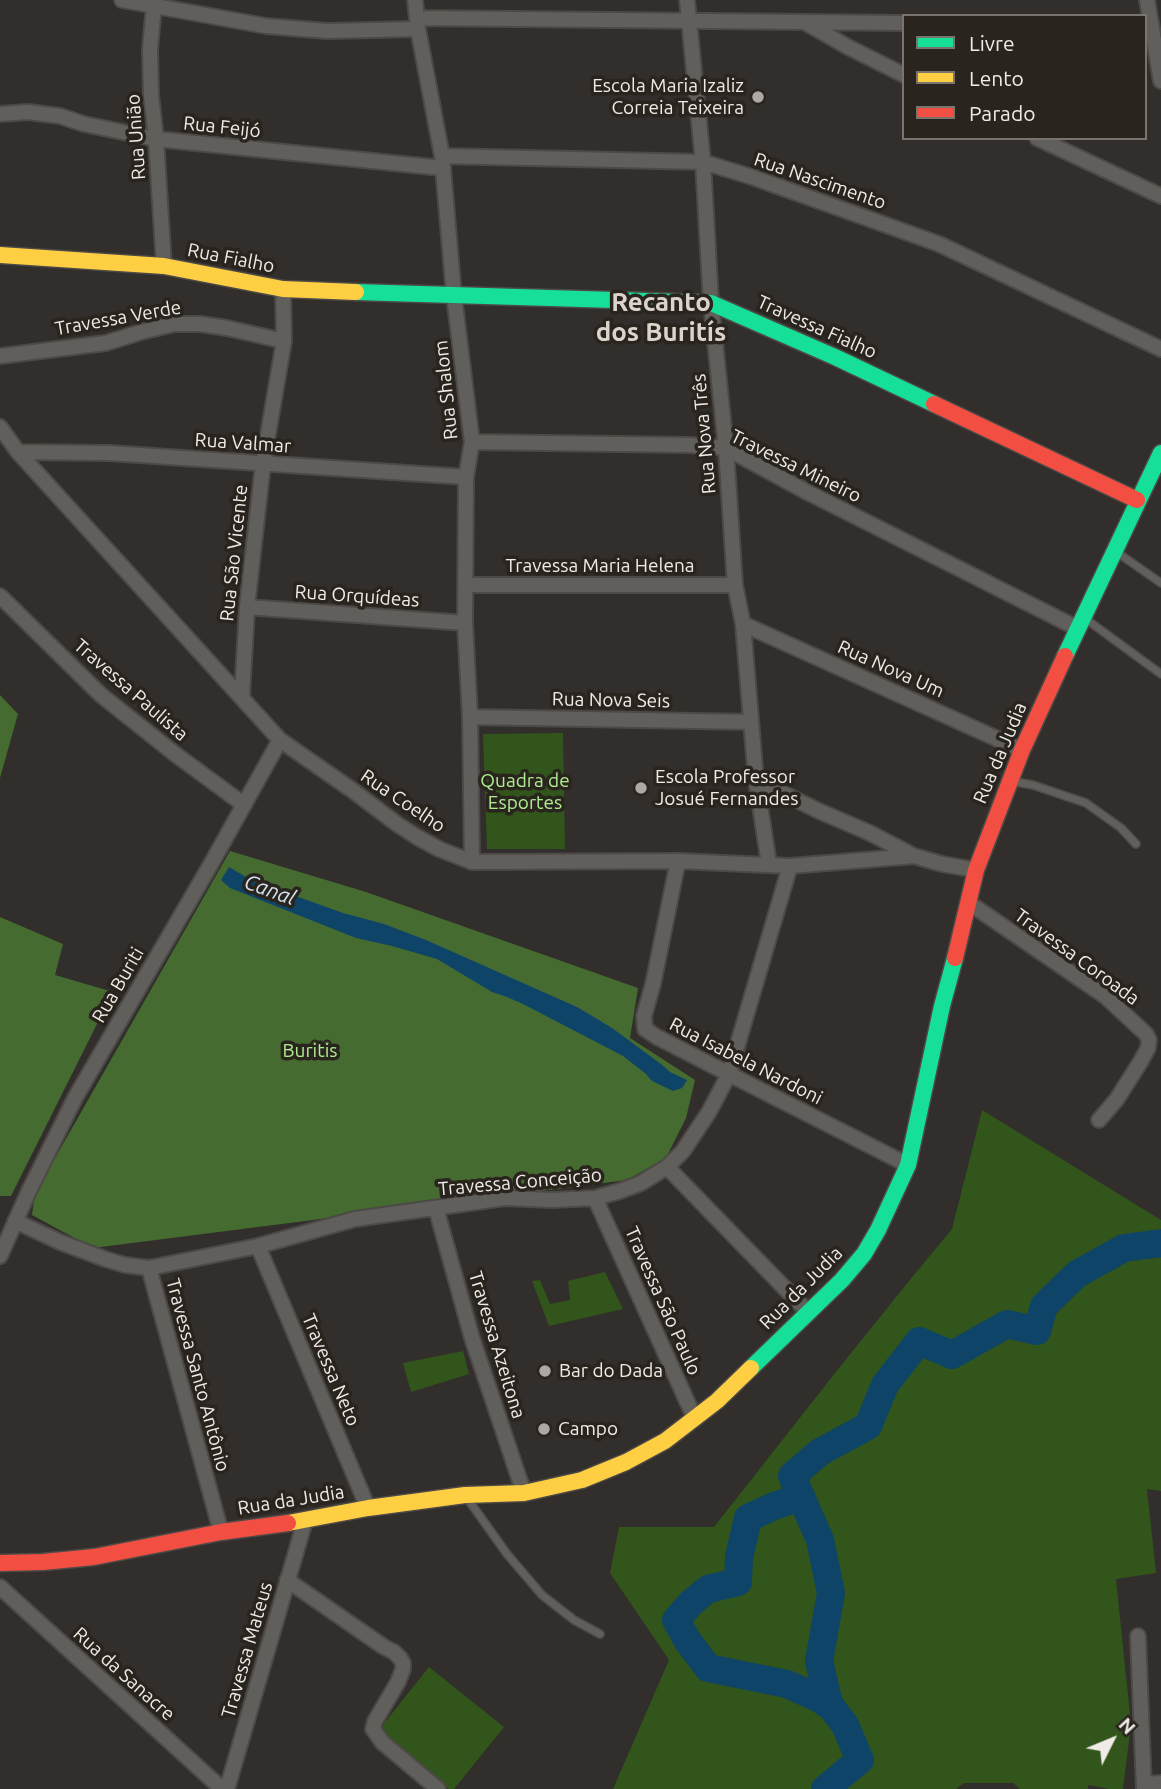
<!DOCTYPE html>
<html>
<head>
<meta charset="utf-8">
<style>
	body { margin:0 }
	#map { position:relative; width:1161px; height:1789px; overflow:hidden; background:#312e2b; font-family:Ubuntu,sans-serif }
	canvas { display:block }
	.legend { position:absolute; left:902px; top:14px; width:245px; height:126px; box-sizing:border-box; background:#2a241e; border:2px solid #79746e; margin:0; padding:9px 12px; list-style:none; font-size:21px; color:#efebe7 }
	.legend li { display:flex; align-items:center; gap:14px; height:35px }
	.legend b { width:35px; border:2px solid #79746e }
	.north { position:absolute; left:1077px; top:1705px; width:70px; height:70px; -webkit-text-stroke:5px #2a241e; paint-order:stroke; rotate:47deg; font-size:19px; font-weight:700; line-height:28px; text-align:center; color:#efebe7 }
	.north::after { content:''; display:block; margin:auto; width:24px; height:32px; background:#efebe7; clip-path:polygon(50% 0,100% 100%,50% 72%,0 100%) }
</style>
</head>
<body>
<div id="map">
<canvas width="1161" height="1789"></canvas>
<ul class="legend">
<li><b style="height:9px;background:#16e098"></b>Livre</li>
<li><b style="height:9px;background:#ffcf43"></b>Lento</li>
<li><b style="height:9px;background:#f24e42"></b>Parado</li>
</ul>
<div class="north">N</div>
</div>
<script>
const c = document.querySelector('canvas').getContext('2d');
c.lineJoin = 'round';
function fill(path, color) {
  c.fillStyle = color;
  c.fill(path, 'evenodd');
}
function poly(rows) {
  const path = new Path2D();
  for (const r of rows) {
    path.moveTo(r[0], r[1]);
    for (let i = 2; i < r.length; i += 2) path.lineTo(r[i], r[i + 1]);
  }
  return path;
}
function strokePath(path, color, width, dash) {
  c.strokeStyle = color;
  c.lineWidth = width;
  c.lineCap = dash ? 'butt' : 'round';
  c.setLineDash(dash || []);
  c.stroke(path);
}
function write(font, color, halo, rows, align = 'center') {
  c.font = font + ' Ubuntu,sans-serif';
  c.lineWidth = 7;
  c.setLineDash([]);
  c.textBaseline = 'middle';
  c.strokeStyle = halo;
  c.fillStyle = color;
  for (const [text, x, y, turn = 0] of rows) {
    c.save();
    c.translate(x, y);
    c.rotate((+turn || 0) * Math.PI / 180);
    c.textAlign = isNaN(turn) ? turn : align;
    if (halo) c.strokeText(text, 0, 0);
    c.fillText(text, 0, 0);
    c.restore();
  }
}
fill(poly([
	[563,733,565,849,487,849,483,734],
	[982,1110,1161,1220,1161,1491,1147,1489,1156,1573,1116,1579,1131,1724,1123,1789,1109,1789,1088,1785,1088,1789,1020,1789,1013,1783,964,1783,956,1789,613,1789,669,1660,610,1573,619,1527,714,1527,835,1373,913,1276,952,1229],
	[605,1272,623,1309,549,1326,532,1281,540,1280,550,1304,570,1300,568,1281],
	[463,1351,469,1374,411,1392,403,1363],
	[429,1667,504,1727,454,1789,449,1789,378,1731]
]), '#31551a');
fill(poly([
	[0,695,18,714,0,778],
	[230,851,366,892,638,988,630,1038,695,1080,686,1118,666,1158,627,1180,93,1248,32,1215,35,1193],
	[0,917,63,944,55,975,113,992,11,1196,0,1196]
]), '#466b30');
fill(poly([
	[229,867,251,880,343,913,384,924,426,940,577,1007,612,1028,661,1064,670,1072,687,1080,682,1088,673,1091,652,1081,646,1074,623,1056,523,1004,507,997,492,992,437,959,392,946,356,938,230,888,221,880]
]), '#0e4467');
strokePath(poly([
	[801,1497,774,1506,748,1518,739,1557,738,1582,708,1589,691,1603,676,1620,687,1640,708,1668,787,1684,820,1699,831,1707],
	[825,1789,860,1760,845,1725,829,1704,819,1661,831,1593,820,1540,792,1476,820,1452,868,1426,885,1385,919,1341,952,1355,1007,1324,1037,1331,1044,1306,1077,1274,1124,1248,1161,1243]
]), '#0e4467', 28);
const lane = poly([
	[1115,551,1161,583],
	[1083,617,1161,674],
	[1010,781,1033,785,1086,803,1121,828,1136,844],
	[467,1498,507,1554,542,1595,574,1620,600,1634]
]);
const street = poly([
	[122,0,266,26,327,31,418,29],
	[415,0,418,29,442,156,454,296,472,442,466,477,465,623,470,717,472,862],
	[687,0,703,162,711,303,726,448,735,585,743,624,756,780,769,864],
	[1147,0,1161,81],
	[154,5,150,49,151,95,156,139,164,266],
	[417,18,904,23],
	[806,23,848,47,904,75],
	[0,114,28,112,60,116,84,124,156,139,442,168],
	[1037,138,1161,196],
	[442,156,703,162,752,177,939,244,1161,349],
	[0,356,106,343,141,332,174,324,200,324,227,328,284,341],
	[0,427,18,452,280,740,352,790,397,824,417,837,439,849,472,862,678,861,790,866,914,856,942,864,976,870],
	[472,442,690,445,726,448,807,492,1077,628],
	[18,452,109,453,466,477],
	[465,585,735,585],
	[0,596,101,695,175,754,243,804],
	[247,607,465,623],
	[743,624,1022,750],
	[242,697,247,607,263,464,284,341,283,289],
	[470,717,751,722],
	[756,780,819,811,870,833,912,855],
	[678,861,653,984,644,1016,645,1029,657,1037,729,1074,908,1165],
	[969,903,1105,996,1146,1034,1149,1040,1148,1048,1141,1061,1117,1099,1099,1120],
	[667,1167,808,1312],
	[595,1198,695,1419],
	[436,1208,472,1338,524,1493],
	[15,1221,60,1242,105,1259,125,1265,149,1268,258,1246,355,1219,505,1198,552,1200,595,1198,620,1191,641,1183,667,1167,683,1151,709,1112,729,1074,790,866],
	[258,1246,368,1508],
	[0,1256,29,1191,75,1098,211,864,280,740],
	[149,1268,221,1532],
	[287,1580,384,1647,394,1652,400,1658,403,1663,403,1669,398,1682,375,1721,373,1729,382,1742,438,1789],
	[0,1587,222,1789],
	[1138,1636,1144,1789],
	[1144,1784,1161,1783],
	[227,1789,305,1521]
]);
const fast = poly([
	[356,292,711,303,835,357,934,404],
	[1065,656,1161,453],
	[751,1368,842,1280,864,1254,878,1230,908,1165,942,1006,955,958]
]);
const slow = poly([
	[0,255,164,266,283,289,356,292],
	[288,1523,368,1508,465,1495,524,1493,582,1480,626,1462,665,1441,717,1401,751,1368]
]);
const jam = poly([
	[934,404,1137,500],
	[955,958,976,870,1022,750,1065,656],
	[0,1563,43,1562,94,1557,221,1532,288,1523]
]);
strokePath(lane, '#4c4946', 10);
strokePath(street, '#4c4946', 18);
strokePath(fast, '#4c4946', 19);
strokePath(slow, '#4c4946', 19);
strokePath(jam, '#4c4946', 19);
strokePath(lane, '#615f5c', 7);
strokePath(street, '#615f5c', 14);
strokePath(fast, '#16e098', 16);
strokePath(slow, '#ffcf43', 16);
strokePath(jam, '#f24e42', 16);
for (const [x, y, r, color] of [
	[758,97,7,"#aca9a5"],
	[641,788,7,"#aca9a5"],
	[545,1371,7,"#aca9a5"],
	[544,1429,7,"#aca9a5"]
]) {
  const dot = new Path2D();
  dot.arc(x, y, r, 0, 2 * Math.PI);
  c.fillStyle = color;
  c.fill(dot);
  strokePath(dot, '#2a241e', 2.5);
}
write('19px', '#efebe7', '#2a241e', [
	["Escola Maria Izaliz",744,86,"right"],
	["Correia Teixeira",744,108,"right"],
	["Escola Professor",655,777],
	["Josué Fernandes",655,799],
	["Bar do Dada",559,1371],
	["Campo",558,1429]
], 'left');
write('19px', '#efebe7', '#2a241e', [
	["Rua Feijó",222,127,6],
	["Rua União",136,137,-94],
	["Rua Nascimento",820,181,19],
	["Rua Fialho",231,258,11],
	["Travessa Verde",118,318,-10],
	["Travessa Fialho",817,327,24],
	["Rua Shalom",446,390,-96],
	["Rua Nova Três",704,434,-95],
	["Rua Valmar",243,443,4],
	["Travessa Mineiro",796,466,26],
	["Rua São Vicente",234,553,-84],
	["Travessa Maria Helena",600,566],
	["Rua Orquídeas",357,596,4],
	["Rua Nova Um",891,669,24],
	["Travessa Paulista",131,690,41],
	["Rua Nova Seis",611,700,1],
	["Rua da Judia",1000,753,-67],
	["Rua Coelho",403,801,34],
	["Travessa Coroada",1077,957,36],
	["Rua Buriti",118,985,-60],
	["Rua Isabela Nardoni",746,1061,27],
	["Travessa Conceição",520,1182,-5],
	["Rua da Judia",801,1288,-45],
	["Travessa São Paulo",663,1301,66],
	["Travessa Azeitona",497,1345,73],
	["Travessa Neto",331,1370,67],
	["Travessa Santo Antônio",198,1375,75],
	["Rua da Judia",291,1500,-9],
	["Travessa Mateus",247,1650,-74],
	["Rua da Sanacre",124,1674,42]
]);
write('19px', '#aeed8f', '#2a241e', [
	["Quadra de",525,781],
	["Esportes",525,803],
	["Buritis",310,1051]
]);
write('italic 21px', '#d1e3f2', '#2a241e', [
	["Canal",270,890,20]
]);
write('bold 26px', '#dcd4cc', '#2a241e', [
	["Recanto",661,302],
	["dos Buritís",661,332]
]);
</script>
</body>
</html>
